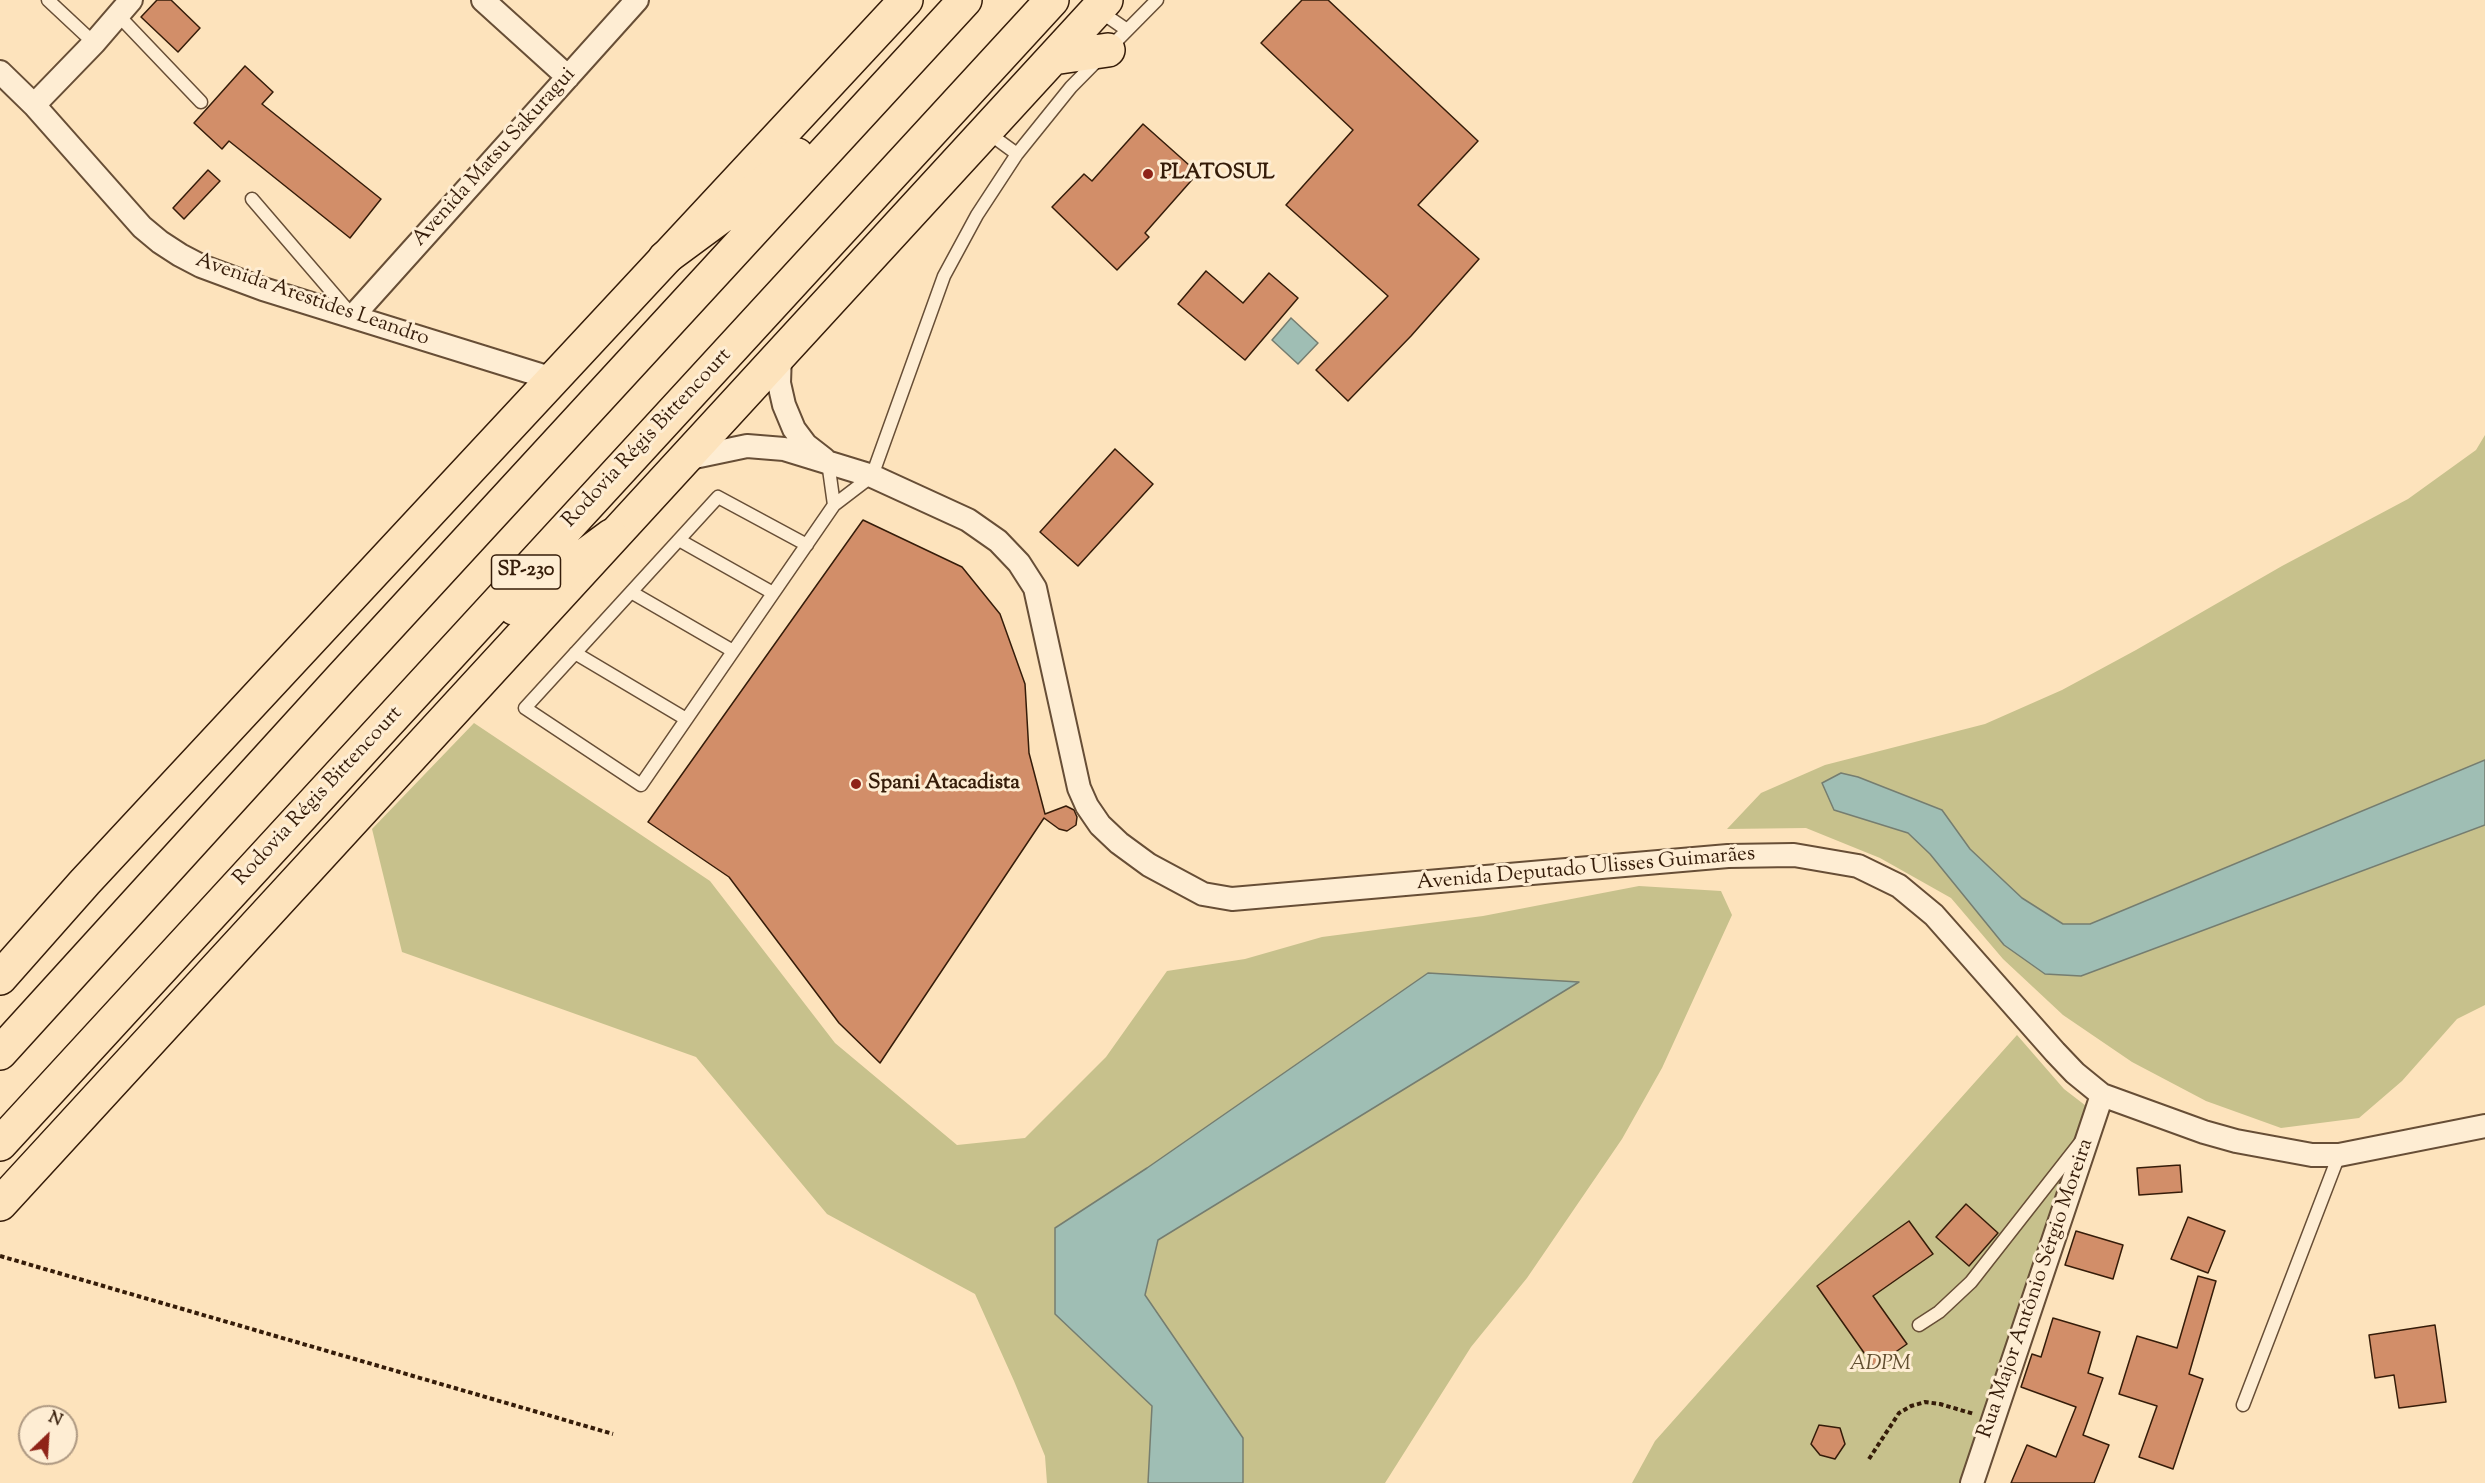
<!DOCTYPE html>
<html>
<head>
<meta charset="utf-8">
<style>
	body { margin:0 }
	#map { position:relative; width:2485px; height:1483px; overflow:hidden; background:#fde3bc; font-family:"Sorts Mill Goudy",serif }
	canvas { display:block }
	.north { position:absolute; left:18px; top:1405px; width:60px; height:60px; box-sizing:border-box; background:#feedd3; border:2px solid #ae9982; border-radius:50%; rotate:25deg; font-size:16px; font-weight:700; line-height:24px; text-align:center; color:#351c09 }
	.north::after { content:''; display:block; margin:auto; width:21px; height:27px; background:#8f2418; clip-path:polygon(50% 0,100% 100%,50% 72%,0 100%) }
</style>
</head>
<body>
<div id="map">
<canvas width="2485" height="1483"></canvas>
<div class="north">N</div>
</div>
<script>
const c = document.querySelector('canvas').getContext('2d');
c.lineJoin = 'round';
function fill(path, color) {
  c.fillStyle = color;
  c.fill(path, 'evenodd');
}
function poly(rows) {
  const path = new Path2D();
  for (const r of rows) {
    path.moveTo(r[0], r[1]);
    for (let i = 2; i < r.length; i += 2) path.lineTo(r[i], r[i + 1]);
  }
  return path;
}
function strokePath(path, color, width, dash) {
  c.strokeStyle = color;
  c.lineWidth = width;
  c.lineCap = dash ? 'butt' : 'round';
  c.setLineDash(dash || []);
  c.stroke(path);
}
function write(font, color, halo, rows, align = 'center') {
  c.font = font + ' "Sorts Mill Goudy",serif';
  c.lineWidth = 6;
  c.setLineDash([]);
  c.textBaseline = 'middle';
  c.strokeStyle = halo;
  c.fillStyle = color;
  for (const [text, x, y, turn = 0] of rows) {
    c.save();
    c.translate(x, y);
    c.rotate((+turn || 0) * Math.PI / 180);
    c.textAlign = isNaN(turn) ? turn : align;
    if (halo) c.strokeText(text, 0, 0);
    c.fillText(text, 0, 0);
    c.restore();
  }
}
fill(poly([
	[2485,435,2485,1005,2457,1019,2402,1081,2359,1118,2281,1128,2206,1101,2132,1062,2063,1015,2003,959,1951,898,1880,858,1806,828,1727,829,1761,793,1825,765,1985,724,2062,690,2136,650,2282,566,2408,499,2476,450],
	[474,723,710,881,835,1043,957,1145,1025,1138,1106,1057,1167,971,1245,959,1322,937,1483,916,1639,886,1721,891,1732,915,1662,1068,1622,1139,1527,1278,1471,1347,1385,1483,1047,1483,1045,1456,1014,1381,975,1294,827,1214,696,1057,402,952,372,829],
	[2017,1035,2064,1089,2090,1109,1964,1483,1632,1483,1655,1441]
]), '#c7c18c');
const water = poly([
	[1291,318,1318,343,1298,364,1272,340,1291,318],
	[2485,760,2485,825,2081,976,2045,974,2004,945,1930,854,1908,833,1834,810,1822,783,1841,773,1858,777,1942,810,1970,849,2022,898,2063,924,2090,924,2485,760],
	[1428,973,1579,982,1158,1240,1145,1295,1243,1438,1243,1483,1148,1483,1152,1406,1055,1314,1055,1228,1147,1168,1428,973]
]);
fill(water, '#9fbeb4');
strokePath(water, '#757d70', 1.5);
const building = poly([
	[157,0,171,0,200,28,178,52,141,17,157,0],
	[1302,0,1328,0,1478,141,1418,205,1479,259,1411,336,1348,401,1316,370,1388,296,1286,205,1353,130,1261,43,1302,0],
	[245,66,273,92,262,104,381,199,350,238,229,141,222,149,194,123,245,66],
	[1143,124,1198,173,1145,233,1149,237,1117,270,1052,207,1084,174,1092,181,1143,124],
	[208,170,220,181,184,219,173,208,208,170],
	[1206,271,1243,303,1269,273,1298,298,1245,360,1178,304,1206,271],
	[1115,449,1153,484,1078,566,1040,532,1115,449],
	[863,520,962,567,1000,614,1025,684,1029,753,1045,814,1066,806,1074,810,1077,817,1076,825,1067,831,1059,829,1044,818,880,1063,839,1023,729,877,648,822,863,520],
	[2180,1165,2182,1192,2139,1195,2137,1168,2180,1165],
	[1966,1204,1998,1233,1969,1266,1936,1237,1966,1204],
	[2188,1217,2225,1231,2208,1273,2171,1259,2188,1217],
	[1909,1221,1933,1254,1873,1296,1907,1344,1874,1367,1817,1286,1909,1221],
	[2076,1231,2123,1245,2113,1279,2065,1265,2076,1231],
	[2198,1276,2216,1281,2189,1374,2203,1379,2173,1469,2139,1457,2157,1406,2119,1394,2137,1336,2177,1348,2198,1276],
	[2053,1318,2100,1332,2088,1373,2103,1378,2083,1435,2109,1445,2094,1483,2011,1483,2027,1445,2056,1457,2076,1407,2021,1387,2032,1354,2041,1357,2053,1318],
	[2435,1325,2446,1402,2399,1408,2394,1375,2375,1378,2369,1335,2435,1325],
	[1819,1425,1840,1428,1845,1444,1835,1459,1820,1455,1811,1444,1819,1425]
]);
fill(building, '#d28e69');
strokePath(building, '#351c09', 1.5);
const service = poly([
	[48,0,94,43],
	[1098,10,1127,30],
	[118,15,201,102],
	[987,132,1017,154,1071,87,1157,0],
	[252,199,350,313],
	[828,462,834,505],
	[679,540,773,593],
	[807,545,718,497,525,708,641,785,834,505,872,476,944,276,977,215,1017,154],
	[631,592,733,651],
	[575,653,686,719],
	[1919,1325,1939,1312,1971,1282,2080,1143],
	[2243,1405,2339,1155]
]);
const minor = poly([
	[483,0,568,77],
	[0,72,34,105,142,227,160,242,180,255,201,266,263,289,553,379],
	[34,105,94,43,131,0],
	[353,316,637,0],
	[780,354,779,383,784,405,794,429,806,445,824,459],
	[685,459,747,446,784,449,872,476,968,520,998,541,1019,563,1035,588,1079,788,1087,806,1100,825,1119,843,1149,865,1203,894,1232,899,1728,856,1794,855,1858,866,1899,886,1934,915,2055,1052,2075,1073,2102,1095,2204,1132,2236,1141,2312,1155,2339,1155,2485,1126],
	[1972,1483,2102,1095]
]);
const primary = poly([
	[1053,58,1108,50],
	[0,978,85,882,906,0],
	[0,1204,1106,0]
]);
const motorway = poly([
	[665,258,741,202,797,155],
	[514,608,611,536],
	[0,1053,342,677,965,0],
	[0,1144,1052,0]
]);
strokePath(service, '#674e36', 15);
strokePath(minor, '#674e36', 26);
strokePath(primary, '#351c09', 36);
strokePath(motorway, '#351c09', 36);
strokePath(poly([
	[0,1256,613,1434],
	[1869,1459,1899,1413,1911,1406,1925,1402,1940,1404,1974,1414]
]), '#351c09', 4, [4.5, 3]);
strokePath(service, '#feedd3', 12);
strokePath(minor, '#feedd3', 22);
strokePath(primary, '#fde3bc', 33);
strokePath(motorway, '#fde3bc', 33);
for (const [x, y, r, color] of [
	[1148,174,6,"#8f2418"],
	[856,784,6,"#8f2418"]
]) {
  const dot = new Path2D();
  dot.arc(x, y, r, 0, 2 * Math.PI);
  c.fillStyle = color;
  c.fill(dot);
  strokePath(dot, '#feedd3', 2);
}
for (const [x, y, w] of [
	[526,572,69]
]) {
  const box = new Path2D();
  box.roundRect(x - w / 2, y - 17, w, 34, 4.5);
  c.fillStyle = '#feedd3';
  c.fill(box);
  strokePath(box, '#351c09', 1.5);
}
write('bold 20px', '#351c09', null, [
	["SP-230",526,572]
]);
write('21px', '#351c09', '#feedd3', [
	["Avenida Matsu Sakuragui",495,158,-48],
	["Avenida Arestides Leandro",312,301,19],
	["Rodovia Régis Bittencourt",648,439,-47],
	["Rodovia Régis Bittencourt",319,797,-47],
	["Avenida Deputado Ulisses Guimarães",1586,870,-5],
	["Rua Major Antônio Sérgio Moreira",2037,1289,-71]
]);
write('bold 21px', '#351c09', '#feedd3', [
	["PLATOSUL",1160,174],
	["Spani Atacadista",868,784]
], 'left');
write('italic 21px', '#614e30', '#feedd3', [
	["ADPM",1880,1365]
]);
</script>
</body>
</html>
